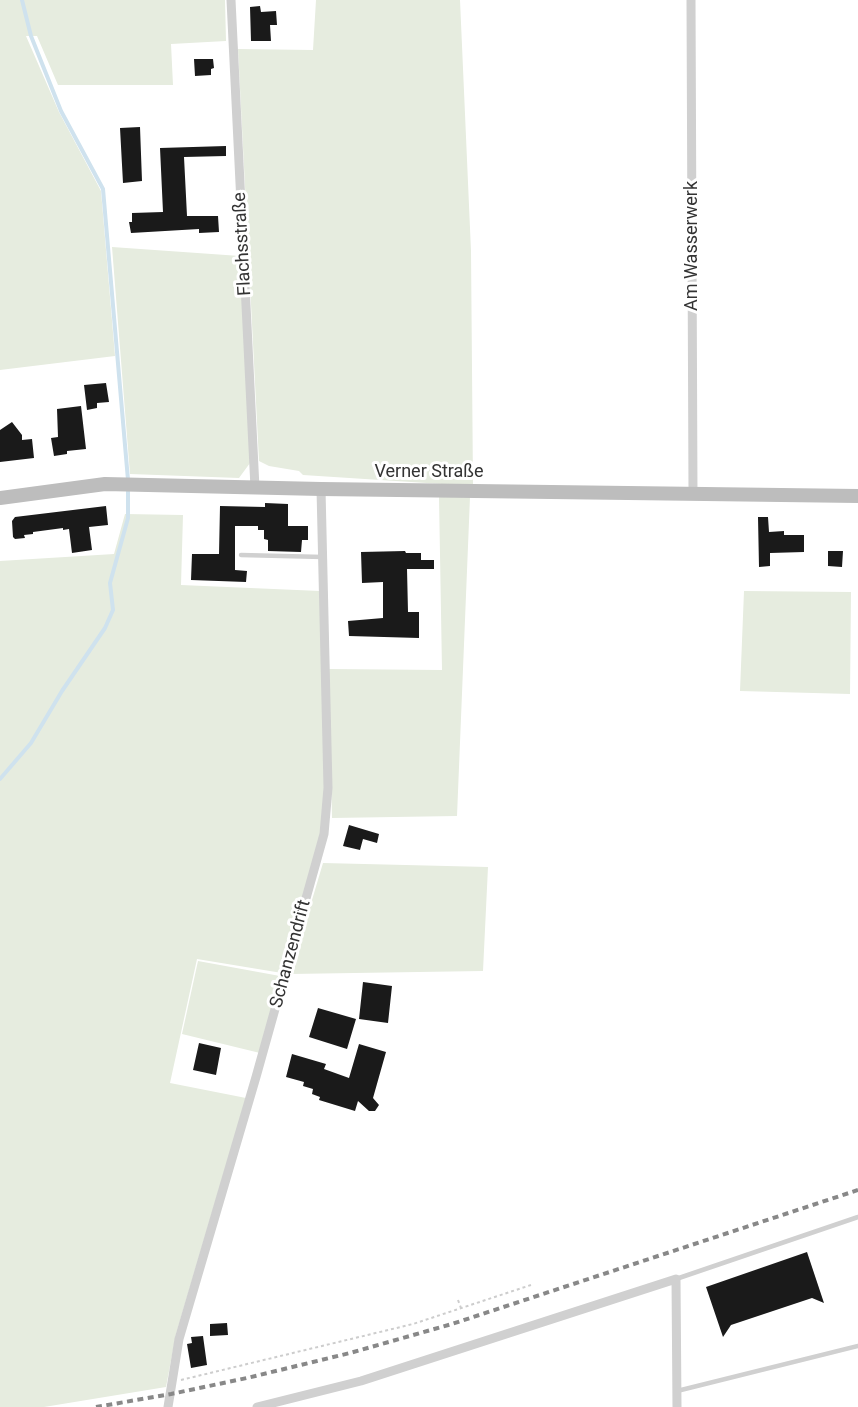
<!DOCTYPE html>
<html>
<head>
<meta charset="utf-8">
<style>
	body { margin:0 }
	canvas { display:block; background:#fff }
</style>
</head>
<body>
<canvas width="858" height="1407"></canvas>
<script>
const c = document.querySelector('canvas').getContext('2d');
c.lineJoin = 'round';
function fill(path, color) {
  c.fillStyle = color;
  c.fill(path, 'evenodd');
}
function poly(rows) {
  const path = new Path2D();
  for (const r of rows) {
    path.moveTo(r[0], r[1]);
    for (let i = 2; i < r.length; i += 2) path.lineTo(r[i], r[i + 1]);
  }
  return path;
}
function strokePath(path, color, width, dash) {
  c.strokeStyle = color;
  c.lineWidth = width;
  c.lineCap = dash ? 'butt' : 'round';
  c.setLineDash(dash || []);
  c.stroke(path);
}
function write(font, color, halo, rows, align = 'center') {
  c.font = font + ' Roboto,sans-serif';
  c.lineWidth = 6;
  c.setLineDash([]);
  c.textBaseline = 'middle';
  c.strokeStyle = halo;
  c.fillStyle = color;
  for (const [text, x, y, turn = 0] of rows) {
    c.save();
    c.translate(x, y);
    c.rotate((+turn || 0) * Math.PI / 180);
    c.textAlign = isNaN(turn) ? turn : align;
    if (halo) c.strokeText(text, 0, 0);
    c.fillText(text, 0, 0);
    c.restore();
  }
}
fill(poly([
	[0,0,225,0,226,41,171,44,173,85,58,85,37,36,26,36,59,112,101,191,115,356,0,370],
	[316,0,460,0,471,251,473,486,303,475,299,471,269,466,259,461,238,49,313,50],
	[112,247,240,256,250,463,239,478,130,474],
	[439,497,470,497,457,816,332,818,329,669,442,670],
	[125,514,183,515,181,585,320,591,325,788,323,823,282,973,197,959,170,1083,246,1098,176,1334,166,1387,44,1407,0,1407,0,561,114,554],
	[744,591,851,592,850,694,740,691],
	[323,863,488,867,483,971,290,974],
	[198,961,280,976,260,1053,182,1034]
]), '#e6ecdf');
strokePath(poly([
	[22,0,31,36,61,111,103,189,128,480],
	[0,779,31,743,62,691,105,628,113,610,110,583,128,518,128,488]
]), '#cfe2ee', 4);
fill(poly([
	[260,6,261,12,276,11,277,25,270,25,271,41,251,41,250,7],
	[194,59,213,59,214,68,211,69,211,75,195,76],
	[140,127,142,181,123,183,120,128],
	[226,146,226,156,184,157,187,216,218,216,219,232,199,233,199,229,131,233,129,222,132,222,132,213,163,212,160,148],
	[106,383,109,402,97,403,97,408,87,410,84,385],
	[81,406,86,449,67,451,67,454,54,456,51,438,58,437,57,409],
	[12,422,22,435,22,440,32,439,34,458,0,462,0,430],
	[265,503,288,504,288,526,308,526,308,540,302,540,301,552,268,551,268,540,264,539,264,530,258,530,258,526,235,526,235,570,247,571,246,582,191,580,192,554,219,554,220,506,265,507],
	[106,506,108,525,89,527,92,550,72,553,69,529,63,530,63,528,33,532,33,534,24,535,25,538,15,539,13,537,12,521,15,517],
	[758,517,768,517,769,532,784,531,784,535,804,535,804,552,770,553,770,566,759,567],
	[405,551,406,553,421,553,421,560,434,560,434,569,407,569,408,612,419,612,419,638,349,636,348,621,383,618,383,582,362,583,361,552],
	[828,551,843,551,842,567,828,566],
	[349,825,379,834,377,843,363,839,360,850,343,846],
	[363,982,392,986,388,1023,359,1019],
	[318,1008,356,1019,347,1049,309,1037],
	[199,1043,221,1048,216,1075,193,1070],
	[359,1044,386,1052,373,1098,379,1105,375,1111,369,1111,358,1101,355,1111,319,1100,320,1097,312,1094,313,1089,303,1086,304,1082,286,1077,292,1054,326,1064,324,1069,349,1078],
	[807,1252,824,1303,812,1298,731,1325,723,1337,706,1287],
	[227,1323,228,1335,210,1336,210,1324],
	[203,1336,207,1365,191,1368,187,1344,192,1343,191,1337]
]), '#1a1a1a');
strokePath(poly([
	[458,1300,461,1308],
	[181,1380,413,1324,531,1285]
]), '#cdcdcd', 2, [3, 3]);
strokePath(poly([
	[241,555,323,557],
	[676,1279,858,1217],
	[677,1391,858,1346]
]), '#d0d0d0', 4.5);
strokePath(poly([
	[231,0,255,488],
	[691,0,693,493],
	[168,1407,179,1339,256,1077,324,834,328,788,321,489],
	[257,1407,361,1381,676,1279,677,1407]
]), '#d0d0d0', 9);
strokePath(poly([
	[0,498,105,484,321,489,858,496]
]), '#bdbdbd', 14);
strokePath(poly([
	[96,1407,171,1394,247,1378,350,1353,452,1324,858,1190]
]), '#888', 4, [6, 4.5]);
write('18px', '#333', '#fff', [
	["Flachsstraße",243,244,-93],
	["Am Wasserwerk",692,246,-90],
	["Verner Straße",429,472],
	["Schanzendrift",291,954,-75]
]);
</script>
</body>
</html>
